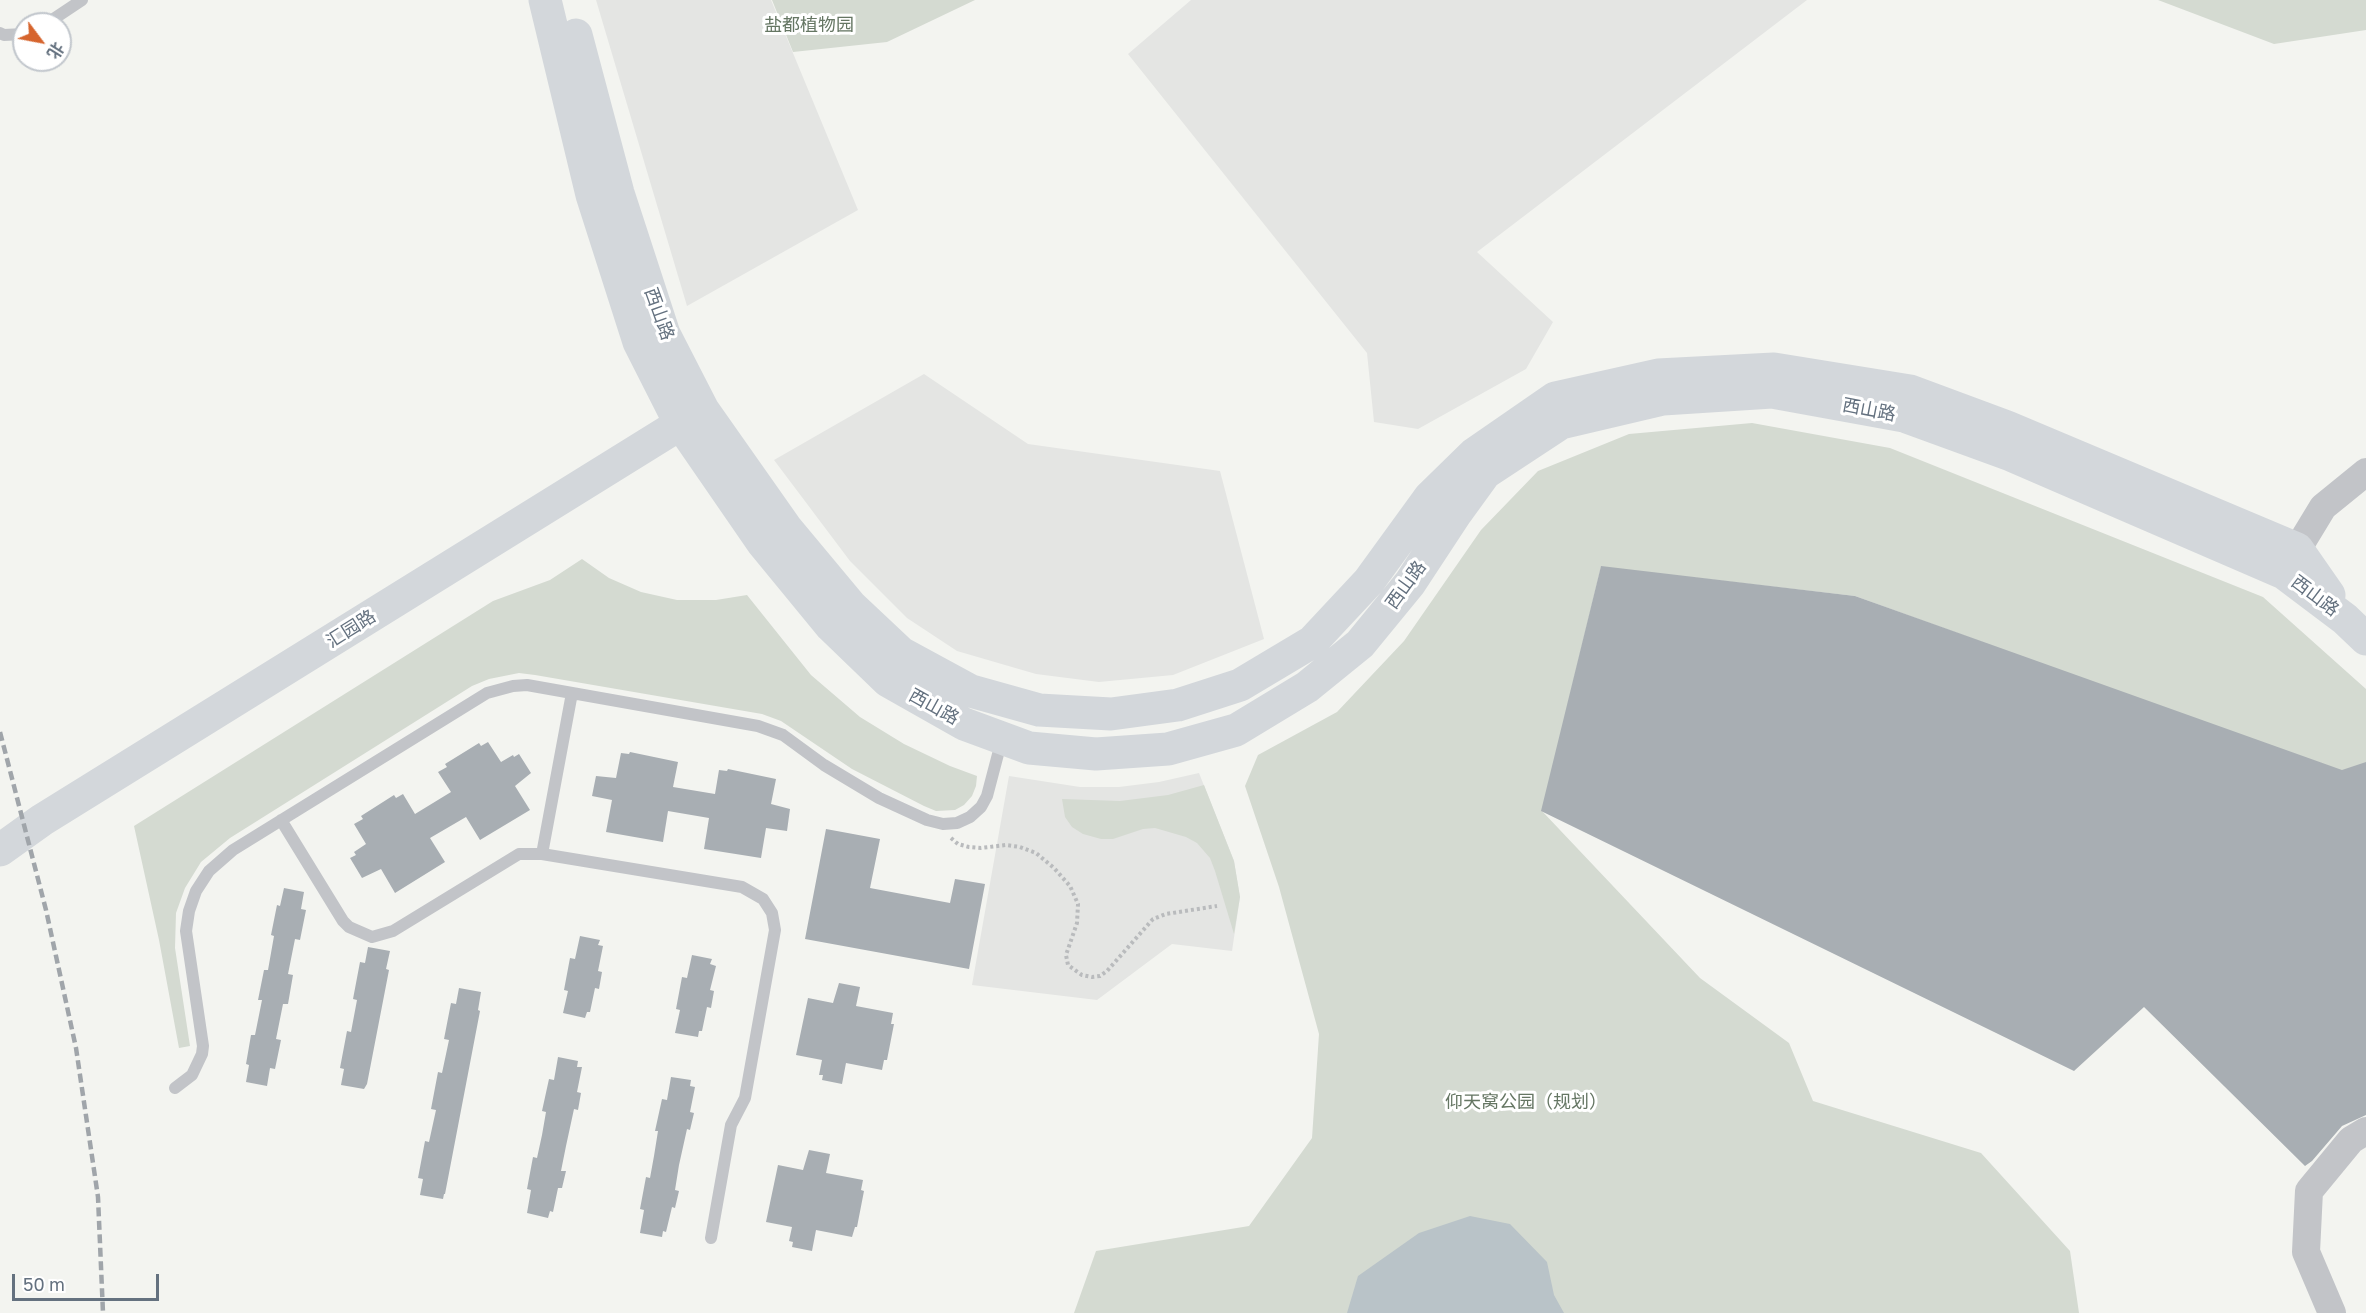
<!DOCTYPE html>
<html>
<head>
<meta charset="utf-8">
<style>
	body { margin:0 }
	#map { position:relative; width:2366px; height:1313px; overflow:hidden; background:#f3f4f0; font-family:"Golos Text","Noto Sans SC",sans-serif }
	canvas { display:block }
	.north { position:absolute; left:12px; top:12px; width:60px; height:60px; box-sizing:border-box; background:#fff; border:2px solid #c1c6cc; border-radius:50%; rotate:122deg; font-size:16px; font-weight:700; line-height:24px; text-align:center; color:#64717f }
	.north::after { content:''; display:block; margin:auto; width:21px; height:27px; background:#d6642d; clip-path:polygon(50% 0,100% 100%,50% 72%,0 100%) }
	.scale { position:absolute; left:12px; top:1274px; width:147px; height:27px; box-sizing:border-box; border:3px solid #64717f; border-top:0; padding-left:8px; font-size:18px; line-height:21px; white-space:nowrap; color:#64717f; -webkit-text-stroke:4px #fff; paint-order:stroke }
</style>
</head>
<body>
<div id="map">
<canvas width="2366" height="1313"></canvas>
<div class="north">北</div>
<div class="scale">50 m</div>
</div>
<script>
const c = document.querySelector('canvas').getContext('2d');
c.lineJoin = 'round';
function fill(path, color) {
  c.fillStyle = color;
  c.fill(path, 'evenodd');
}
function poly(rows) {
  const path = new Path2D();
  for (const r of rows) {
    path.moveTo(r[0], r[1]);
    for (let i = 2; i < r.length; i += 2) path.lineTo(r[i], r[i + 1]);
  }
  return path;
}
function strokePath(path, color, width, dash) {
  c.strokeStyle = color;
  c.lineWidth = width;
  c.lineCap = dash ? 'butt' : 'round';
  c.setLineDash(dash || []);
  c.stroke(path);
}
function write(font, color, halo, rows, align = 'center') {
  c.font = font + ' "Golos Text","Noto Sans SC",sans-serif';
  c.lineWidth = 6;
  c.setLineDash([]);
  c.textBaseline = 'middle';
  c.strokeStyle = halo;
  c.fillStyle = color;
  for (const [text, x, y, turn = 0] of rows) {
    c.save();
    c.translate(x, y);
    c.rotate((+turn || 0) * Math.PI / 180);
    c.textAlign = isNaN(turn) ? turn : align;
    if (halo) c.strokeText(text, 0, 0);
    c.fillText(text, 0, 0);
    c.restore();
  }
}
fill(poly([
	[596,0,771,0,858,210,687,306],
	[1191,0,1807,0,1477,252,1553,322,1526,369,1418,429,1374,422,1367,353,1128,54],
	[924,374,1028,444,1220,471,1264,639,1173,675,1099,682,1036,674,957,651,907,618,850,561,774,460],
	[1199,773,1234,861,1240,897,1232,951,1172,944,1097,1000,972,985,1009,776,1080,787,1119,787,1159,782]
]), '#e4e5e3');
fill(poly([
	[772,0,975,0,887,42,793,52],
	[2158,0,2366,0,2366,30,2274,44],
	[1752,423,1890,448,2263,597,2366,689,2366,766,2346,774,1855,596,1601,567,1542,811,1700,978,1789,1043,1813,1101,1981,1153,2070,1251,2079,1313,1074,1313,1096,1251,1249,1226,1312,1138,1319,1034,1279,887,1245,786,1258,755,1337,712,1404,641,1481,530,1538,471,1629,434],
	[582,559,609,578,641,592,677,600,716,600,747,595,811,675,860,717,904,744,950,766,977,776,976,786,972,796,964,805,955,810,936,811,924,806,852,769,781,721,762,714,535,675,519,673,489,679,472,686,230,838,201,862,185,888,176,913,175,948,190,1046,179,1048,159,940,134,826,493,601,550,580],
	[1204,785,1234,861,1240,897,1234,934,1215,871,1210,858,1197,843,1186,837,1155,828,1143,829,1113,839,1101,839,1083,834,1072,827,1065,817,1062,799,1120,801,1168,795]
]), '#d4dad1');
fill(poly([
	[1470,1216,1510,1224,1547,1262,1554,1295,1564,1313,1347,1313,1358,1276,1419,1233]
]), '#b9c3c8');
fill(poly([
	[1601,566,1855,596,2342,770,2366,762,2366,1115,2342,1126,2312,1161,2305,1166,2144,1007,2074,1071,1541,811],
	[488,742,501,762,513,755,514,757,519,754,531,773,515,786,530,810,480,840,466,817,430,838,445,862,395,893,381,869,362,878,350,858,356,855,354,852,366,844,354,824,363,819,361,816,394,795,396,798,403,794,415,814,451,792,438,772,447,767,445,764,479,743,481,746],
	[630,752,678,762,673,787,715,794,719,770,727,771,728,769,776,779,771,804,790,809,787,831,766,828,761,858,704,849,709,818,668,811,663,842,606,832,612,800,592,796,596,776,616,778,621,753,629,754],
	[826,829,880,839,870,888,950,903,955,879,985,884,969,969,805,939],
	[284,888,304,892,301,909,306,910,300,940,295,939,288,974,293,975,288,1004,283,1004,276,1039,281,1040,275,1069,270,1068,267,1086,246,1082,249,1065,246,1064,251,1035,255,1035,262,1000,258,1000,264,970,268,970,274,936,271,935,277,905,280,906],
	[580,936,600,940,598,945,603,946,598,971,602,972,599,989,595,988,590,1012,587,1012,585,1018,563,1013,568,991,564,990,570,958,575,959],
	[368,947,390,951,386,969,389,970,367,1084,364,1089,341,1085,344,1069,340,1068,347,1031,351,1032,357,1000,353,999,360,962,365,963],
	[692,955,712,959,710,964,716,966,710,990,714,991,711,1008,707,1007,702,1031,699,1031,698,1037,675,1033,680,1010,676,1009,682,977,687,978],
	[839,983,860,987,856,1006,893,1013,891,1024,894,1024,887,1060,884,1060,882,1070,846,1063,842,1084,822,1080,823,1075,819,1075,822,1060,796,1055,808,998,833,1003],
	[459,988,481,992,478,1010,480,1011,445,1194,444,1194,443,1199,420,1195,423,1179,418,1178,425,1141,429,1142,436,1110,431,1109,438,1072,442,1073,449,1040,444,1039,451,1003,456,1004],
	[558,1057,578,1061,577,1067,582,1067,577,1092,581,1093,578,1110,574,1109,566,1146,561,1171,566,1171,562,1188,558,1188,553,1212,550,1211,548,1218,527,1213,531,1190,527,1189,533,1157,537,1158,542,1135,546,1112,542,1111,549,1079,554,1080],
	[671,1077,691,1080,690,1086,695,1087,690,1112,694,1113,690,1130,687,1129,679,1165,675,1190,679,1191,675,1208,672,1207,666,1232,663,1231,662,1237,640,1233,644,1210,640,1209,646,1177,650,1178,654,1156,658,1131,655,1131,662,1099,667,1100],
	[809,1150,830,1154,826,1173,863,1180,861,1190,864,1191,857,1227,855,1227,852,1237,816,1230,812,1251,792,1247,793,1242,789,1241,792,1227,766,1222,778,1165,803,1170]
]), '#a8aeb3');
strokePath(poly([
	[951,838,958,844,969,847,981,848,1006,845,1020,847,1036,853,1054,868,1070,886,1078,904,1077,923,1066,955,1068,965,1082,975,1092,977,1100,976,1107,971,1153,919,1166,914,1217,906]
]), '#b9bbbd', 4, [3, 3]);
strokePath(poly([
	[46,24,82,0],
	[0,33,4,35,24,34],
	[281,820,343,921,349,927,372,937,393,931,519,854,542,854,742,887,763,899,772,913,775,930,745,1098,731,1125,711,1238],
	[542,854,572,693],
	[175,1088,192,1075,202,1054,203,1046,186,931,189,911,196,891,209,871,233,850,487,693,513,686,527,685,758,726,783,735,824,765,879,798,927,820,943,824,957,823,970,817,981,807,987,796,1002,739]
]), '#c2c4c8', 12);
strokePath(poly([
	[2286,568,2323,507,2366,472],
	[2332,1313,2306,1252,2309,1191,2351,1140,2366,1131]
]), '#c2c4c8', 28);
strokePath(poly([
	[545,0,592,195,639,342,680,423,762,542,831,626,888,681,964,724,1029,748,1096,754,1168,749,1236,730,1307,687,1360,644,1410,583,1456,513,1485,473,1561,423,1663,399,1772,392,1904,416,2011,455,2284,573,2345,619,2366,639],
	[576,35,618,193,664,334,703,410,786,528,851,606,901,653,971,691,1039,710,1111,714,1178,705,1240,685,1312,642,1369,581,1430,497,1474,454,1555,398,1658,375,1774,369,1910,391,2007,427,2297,549,2329,595],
	[0,850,42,820,698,413]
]), '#d3d7db', 33);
strokePath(poly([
	[0,732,46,910,76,1048,98,1197,103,1313]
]), '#a0a5aa', 4.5, [9, 4.5]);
write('18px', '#657663', '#fff', [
	["盐都植物园",809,25],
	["仰天窝公园（规划）",1526,1102]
]);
write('18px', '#64717f', '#fff', [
	["西山路",659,314,70],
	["西山路",1869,410,11],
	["西山路",1406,585,-54],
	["西山路",2315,596,37],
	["汇园路",351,629,-32],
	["西山路",934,707,29]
]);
</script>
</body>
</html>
